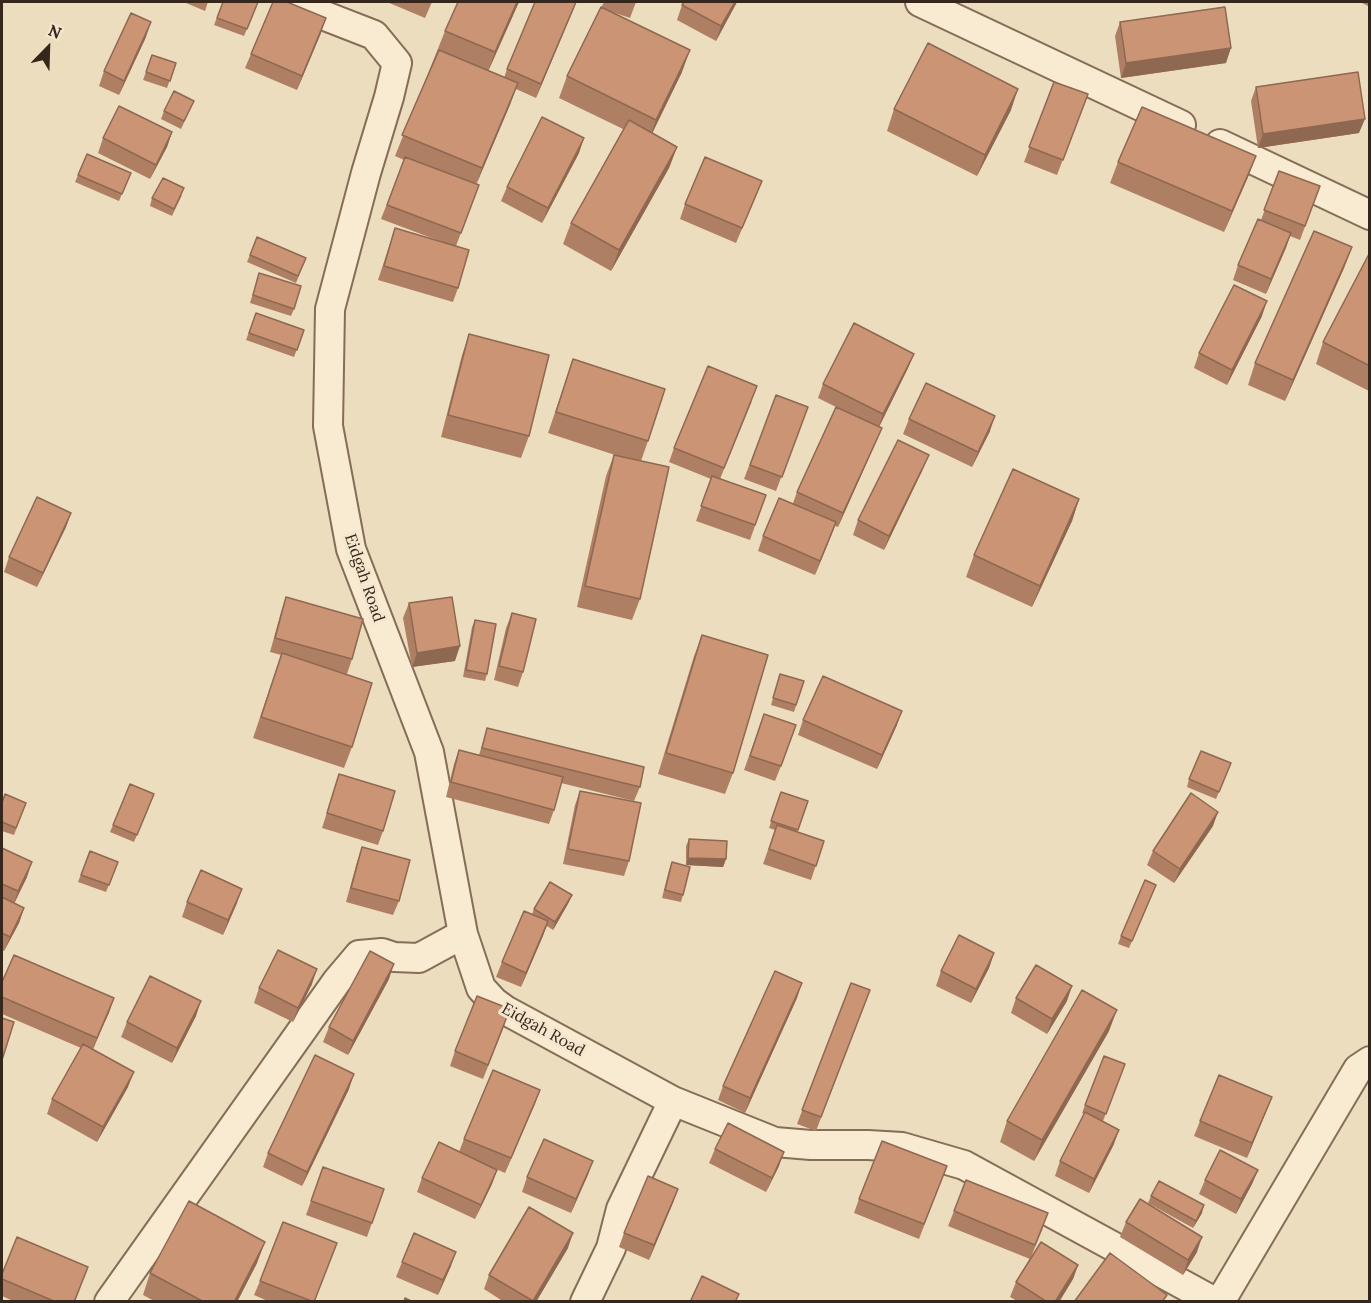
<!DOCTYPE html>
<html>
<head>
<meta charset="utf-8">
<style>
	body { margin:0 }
	#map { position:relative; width:1371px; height:1303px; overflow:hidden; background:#edddbf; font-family:Lora,serif }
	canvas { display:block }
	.frame { position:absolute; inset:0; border:3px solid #35271c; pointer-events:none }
	.north { position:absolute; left:18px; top:18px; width:60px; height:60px; -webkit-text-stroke:4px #f5e7ce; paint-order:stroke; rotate:23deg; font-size:16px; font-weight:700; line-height:24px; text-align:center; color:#35271c }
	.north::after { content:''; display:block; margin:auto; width:21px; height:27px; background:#35271c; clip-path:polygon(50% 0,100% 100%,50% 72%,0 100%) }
</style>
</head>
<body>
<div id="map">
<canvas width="1371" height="1303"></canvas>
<div class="frame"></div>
<div class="north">N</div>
</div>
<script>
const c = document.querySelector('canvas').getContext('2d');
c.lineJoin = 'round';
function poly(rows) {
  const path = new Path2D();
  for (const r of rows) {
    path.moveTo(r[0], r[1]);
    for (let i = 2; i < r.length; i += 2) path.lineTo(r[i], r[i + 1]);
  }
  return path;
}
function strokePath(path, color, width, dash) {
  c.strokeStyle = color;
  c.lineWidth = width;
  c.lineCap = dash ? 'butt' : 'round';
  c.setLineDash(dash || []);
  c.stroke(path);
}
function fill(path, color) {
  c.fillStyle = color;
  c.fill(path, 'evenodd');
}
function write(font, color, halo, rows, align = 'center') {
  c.font = font + ' Lora,serif';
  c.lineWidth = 6;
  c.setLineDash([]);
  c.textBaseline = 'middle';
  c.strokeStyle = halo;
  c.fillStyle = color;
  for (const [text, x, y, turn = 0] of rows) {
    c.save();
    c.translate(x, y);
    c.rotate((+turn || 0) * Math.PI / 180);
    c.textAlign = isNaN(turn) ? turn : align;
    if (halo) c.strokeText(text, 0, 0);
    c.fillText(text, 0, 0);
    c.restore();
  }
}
const minor = poly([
	[294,2,302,7,374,35,397,63,389,97,366,173,330,309,328,426,351,549,429,752,463,934,481,988,494,1002,505,1010,673,1101,775,1142,811,1145,868,1145,902,1147,964,1165,1215,1302],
	[920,2,1181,125],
	[1220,144,1370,215],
	[109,1302,337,981,359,955,382,953,394,957,419,958,463,934],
	[585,1302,611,1248,621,1209,673,1101],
	[1220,1302,1358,1069,1370,1061]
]);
strokePath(minor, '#866d57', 32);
strokePath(minor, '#f8ebd2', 28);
fill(poly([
	[187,2,208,2,205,11,186,3],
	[223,2,258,2,244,36,214,25],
	[387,2,432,2,425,18],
	[519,2,488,71,504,78,507,69,576,2,536,98,516,89,476,184,479,185,456,246,458,288,453,302,378,280,395,228,445,243,381,219,404,160,395,156,445,31],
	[604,2,636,2,630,18,609,11,682,72,652,133,677,147,669,168,611,271,563,244,571,223,623,129,559,98,567,76],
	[737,2,716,41,677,20,682,5],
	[1360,2,1370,2,1370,7],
	[1120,22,1226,63,1121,78,1115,36],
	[321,33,297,90,245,68,251,54],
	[146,37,119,95,99,86,104,71],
	[152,55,176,63,167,88,143,80],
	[1054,82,1088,94,1057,175,1024,162],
	[1256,87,1359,133,1258,148,1251,101],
	[191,108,181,129,161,119,164,111],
	[894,109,1011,110,977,176,887,131],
	[172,132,167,147,150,179,98,153,103,138],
	[579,153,542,223,501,201,507,187],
	[1256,156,1248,177,1224,232,1110,183,1118,162],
	[1279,171,1320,186,1300,240,1290,236,1266,294,1233,280,1238,265,1261,220],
	[131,173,119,201,75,182,78,175],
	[182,195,172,216,150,206,152,198],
	[756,196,736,243,680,219,685,204],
	[257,237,306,258,296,283,247,262],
	[1352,247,1344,268,1285,401,1248,385,1255,363],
	[1370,252,1369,391,1316,364,1323,342],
	[257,280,294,309,291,316,250,303],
	[256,313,304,330,294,357,246,340],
	[1262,316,1227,385,1194,368,1199,353],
	[469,334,529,436,521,458,441,437,462,355],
	[914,354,908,368,879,427,882,428,876,442,838,527,835,526,815,575,758,551,763,536,793,503,797,492,836,407,818,398,823,384],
	[573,359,648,441,641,461,640,599,632,620,577,607,606,476,614,455,618,456,548,433],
	[776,395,808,407,776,491,744,479],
	[752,401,720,479,766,495,750,540,696,521,711,479,669,462,674,448],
	[909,419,990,431,972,467,903,434],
	[923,469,884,550,853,535,858,520],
	[1079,499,1072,521,1032,607,966,577,974,555],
	[71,513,66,527,37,587,4,572,9,557],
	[286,597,352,659,347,674,337,671,352,747,344,768,253,738,281,655,270,652,281,612],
	[409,603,455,661,412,667,403,618],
	[512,613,523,672,518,687,494,680,506,628],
	[475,620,487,674,485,681,463,677,472,627],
	[702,635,733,773,725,794,658,774,694,656],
	[780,674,804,681,794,712,771,705],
	[764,714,781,766,775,781,744,770],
	[803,720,897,725,877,769,798,735],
	[487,728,640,787,634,801,561,783,554,810,549,824,446,797,454,764,459,750,479,755],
	[1231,763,1216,799,1187,787,1189,779],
	[339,774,383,831,378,845,322,828],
	[580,791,629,861,624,876,563,864,575,805],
	[781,792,808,801,797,832,824,841,811,880,763,864,775,830,769,828],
	[154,794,134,842,110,832,113,825],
	[2,803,26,803,14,835,2,831],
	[1213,826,1174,883,1147,865,1153,851],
	[689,839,726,859,723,867,686,865,686,846],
	[362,847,399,901,393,915,346,902,357,862],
	[2,848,27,877,14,903,24,908,19,923,4,951,2,950],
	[90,851,118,862,106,892,78,882],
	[672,862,683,895,681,902,662,898,669,870],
	[1153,892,1129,948,1118,944,1121,936],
	[187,902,237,903,223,935,182,917],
	[569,902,553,930,547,926,521,987,496,977,502,962,532,914,534,909],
	[994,953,989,968,971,1003,936,986,941,971],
	[389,979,348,1055,323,1042,329,1027],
	[2,982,114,998,93,1050,128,1087,97,1142,47,1114,52,1099,81,1048,2,1014],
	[851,983,870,990,816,1131,797,1124],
	[312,984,293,1022,254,1003,259,988],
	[797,998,745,1113,718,1100,723,1086],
	[1016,998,1067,1001,1047,1034,1011,1013],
	[196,1016,172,1063,121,1037,127,1022],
	[505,1024,483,1079,450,1066,455,1051],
	[1109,1031,1034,1161,1000,1142,1007,1121],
	[1125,1064,1103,1121,1114,1144,1089,1193,1055,1176,1060,1161,1084,1114,1082,1113,1085,1105],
	[349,1089,302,1186,263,1167,268,1153],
	[540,1090,505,1173,489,1166,497,1170,492,1184,475,1219,417,1192,422,1178,459,1152,464,1139],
	[1272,1097,1247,1158,1194,1136,1200,1121],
	[715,1149,779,1166,766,1192,709,1163],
	[593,1161,571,1213,522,1192,527,1177],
	[947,1166,919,1239,854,1213,859,1199],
	[323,1167,384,1189,367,1237,306,1215],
	[1258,1170,1252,1184,1236,1214,1199,1194,1205,1180],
	[678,1189,649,1260,619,1247,624,1233],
	[1151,1196,1202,1213,1193,1228,1148,1203],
	[954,1211,1043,1228,1031,1257,1078,1265,1073,1279,1059,1302,1019,1302,1010,1297,1016,1282,1030,1259,948,1226],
	[1126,1222,1197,1252,1183,1275,1120,1237],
	[568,1248,536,1302,504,1302,484,1289,489,1275],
	[402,1262,451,1266,438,1295,396,1277],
	[257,1263,237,1302,156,1302,143,1295,150,1273],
	[88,1267,75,1302,15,1302,2,1296,2,1274],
	[260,1281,315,1302,270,1302,254,1295]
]), '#af7f64');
fill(poly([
	[517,2,519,2,487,74,495,52],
	[576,2,572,13,536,98,541,84],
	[735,2,737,2,716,41,721,26],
	[326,18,321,33,297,90,302,76],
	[151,22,146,37,119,95,124,81],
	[1231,48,1226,63,1121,78,1126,63],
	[690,50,682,72,648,142,656,120],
	[518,83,510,105,474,190,482,168],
	[1018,89,1011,110,977,176,985,155],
	[1365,119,1359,133,1258,148,1263,134],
	[172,132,167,147,150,179,156,165],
	[584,138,579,153,542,223,548,208],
	[677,147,669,168,611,271,619,250],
	[1256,156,1248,177,1224,232,1232,211],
	[1291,233,1286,248,1266,294,1271,279],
	[1352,247,1344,268,1285,401,1293,380],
	[1267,301,1262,316,1227,385,1232,370],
	[914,354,908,368,878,429,883,414],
	[995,416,990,431,972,467,978,452],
	[882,428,876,442,838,527,843,513],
	[929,455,923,469,884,550,889,536],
	[1079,499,1072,521,1032,607,1040,586],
	[71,513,66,527,37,587,43,573],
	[836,522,831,536,815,575,820,561],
	[460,646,455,661,412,667,417,653],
	[902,711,897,725,877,769,882,755],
	[1218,812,1213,826,1174,883,1180,869],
	[688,858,726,859,723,867,686,865],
	[32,862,27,877,13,906,18,891],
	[242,889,237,903,223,935,228,920],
	[572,895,569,902,553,930,555,922],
	[24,908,19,923,4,951,10,937],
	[548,921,543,936,521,987,526,973],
	[994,953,989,968,971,1003,976,989],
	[394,964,389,979,348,1055,353,1041],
	[317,969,312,984,293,1022,298,1008],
	[802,983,797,998,745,1113,750,1098],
	[1072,986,1067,1001,1047,1034,1052,1019],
	[114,998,109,1013,91,1052,97,1038],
	[201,1001,196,1016,172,1063,177,1048],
	[1117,1010,1109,1031,1034,1161,1042,1140],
	[134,1072,128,1087,97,1142,103,1127],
	[354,1074,349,1089,302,1186,307,1172],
	[540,1090,535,1104,505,1173,511,1158],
	[1272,1097,1266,1112,1247,1158,1252,1143],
	[1119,1130,1114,1144,1089,1193,1094,1179],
	[784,1152,779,1166,766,1192,772,1178],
	[593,1161,588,1175,571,1213,576,1199],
	[497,1170,492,1184,475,1219,481,1205],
	[1258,1170,1252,1184,1236,1214,1241,1199],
	[678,1189,673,1203,649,1260,654,1245],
	[1204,1205,1202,1213,1193,1228,1196,1221],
	[573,1233,568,1248,536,1302,533,1302],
	[1202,1237,1197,1252,1183,1275,1188,1260],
	[265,1242,257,1263,237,1302,234,1302],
	[456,1252,451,1266,438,1295,443,1280],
	[1078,1265,1073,1279,1059,1302,1055,1302]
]), '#8e6851');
const building = poly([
	[223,2,258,2,247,29,217,18,223,2],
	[273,2,287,2,326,18,302,76,251,54,273,2],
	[458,2,517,2,495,52,445,31,458,2],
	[535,2,576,2,541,84,507,69,535,2],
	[684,2,735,2,721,26,682,5,684,2],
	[601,7,690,50,656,120,567,76,601,7],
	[1225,7,1231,48,1126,63,1120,22,1225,7],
	[131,13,151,22,124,81,104,71,131,13],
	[928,43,1018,89,985,155,894,109,928,43],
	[439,50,518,83,482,168,402,135,439,50],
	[152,55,176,63,170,81,146,72,152,55],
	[1358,72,1365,119,1263,134,1256,87,1358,72],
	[1054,82,1088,94,1063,160,1029,147,1054,82],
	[174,91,194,101,184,121,164,111,174,91],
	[119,106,172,132,156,165,103,138,119,106],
	[1142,107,1256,156,1232,211,1118,162,1142,107],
	[542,117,584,138,548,208,507,187,542,117],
	[629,120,677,147,619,250,571,223,629,120],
	[87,154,131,173,122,194,78,175,87,154],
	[405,157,479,185,461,233,387,205,405,157],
	[705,157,762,181,742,228,685,204,705,157],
	[1279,171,1320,186,1305,226,1264,210,1279,171],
	[163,178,184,188,174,209,152,198,163,178],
	[1258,219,1291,233,1271,279,1238,265,1258,219],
	[395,228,469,250,458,288,384,266,395,228],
	[1314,231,1352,247,1293,380,1255,363,1314,231],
	[257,237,306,258,298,276,250,255,257,237],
	[1370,252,1370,366,1323,342,1370,252],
	[259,273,301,286,294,309,253,295,259,273],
	[1234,285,1267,301,1232,370,1199,353,1234,285],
	[256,313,304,330,297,350,249,333,256,313],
	[854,323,914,354,883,414,823,384,854,323],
	[469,334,549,355,529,436,448,415,469,334],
	[573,359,665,389,648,441,556,412,573,359],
	[708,366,757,386,724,468,674,448,708,366],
	[926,383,995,416,978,452,909,419,926,383],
	[776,395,808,407,782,477,750,465,776,395],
	[836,407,882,428,843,513,797,492,836,407],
	[898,440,929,455,889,536,858,520,898,440],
	[614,455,669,467,640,599,585,586,614,455],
	[1013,469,1079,499,1040,586,974,555,1013,469],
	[712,476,766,495,755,525,701,506,712,476],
	[37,497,71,513,43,573,9,557,37,497],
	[779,498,836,522,820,561,763,536,779,498],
	[286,597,363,619,352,659,275,638,286,597],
	[452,597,460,646,417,653,409,603,452,597],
	[512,613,536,619,523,672,499,666,512,613],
	[475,620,496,624,487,674,466,670,475,620],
	[702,635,768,655,733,773,666,753,702,635],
	[282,653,372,683,352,747,261,717,282,653],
	[780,674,804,681,796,705,773,698,780,674],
	[823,676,902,711,882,755,803,720,823,676],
	[764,714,796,725,781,766,750,756,764,714],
	[487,728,644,767,640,787,482,748,487,728],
	[459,750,563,777,554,810,451,782,459,750],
	[1201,751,1231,763,1219,792,1189,779,1201,751],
	[339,774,395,791,383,831,327,813,339,774],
	[130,784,154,794,137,835,113,825,130,784],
	[580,791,641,803,629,861,568,849,580,791],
	[781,792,808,801,798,830,771,821,781,792],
	[1191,793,1218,812,1180,869,1153,851,1191,793],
	[5,794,26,803,16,828,2,822,2,803,5,794],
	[777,825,824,841,816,866,769,849,777,825],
	[689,839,727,841,726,859,688,858,689,839],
	[362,847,410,860,399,901,351,888,362,847],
	[2,848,32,862,18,891,2,884,2,848],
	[90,851,118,862,109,885,81,875,90,851],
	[672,862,690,867,683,895,665,890,672,862],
	[201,870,242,889,228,920,187,902,201,870],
	[1145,880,1156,885,1132,941,1121,936,1145,880],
	[550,882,572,895,555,922,534,909,550,882],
	[2,897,24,908,10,937,2,933,2,897],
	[524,911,548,921,526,973,502,962,524,911],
	[959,935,994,953,976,989,941,971,959,935],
	[278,950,317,969,298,1008,259,988,278,950],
	[370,951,394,964,353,1041,329,1027,370,951],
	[14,955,114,998,97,1038,2,997,2,982,14,955],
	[1036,965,1072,986,1052,1019,1016,998,1036,965],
	[775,971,802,983,750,1098,723,1086,775,971],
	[150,976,201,1001,177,1048,127,1022,150,976],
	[851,983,870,990,821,1117,802,1110,851,983],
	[1082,990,1117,1010,1042,1140,1007,1121,1082,990],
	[477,996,510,1009,488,1065,455,1051,477,996],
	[2,1018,14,1022,2,1060,2,1018],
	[83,1044,134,1072,103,1127,52,1099,83,1044],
	[315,1055,354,1074,307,1172,268,1153,315,1055],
	[1104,1056,1125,1064,1106,1114,1085,1105,1104,1056],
	[493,1070,540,1090,511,1158,464,1139,493,1070],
	[1219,1075,1272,1097,1252,1143,1200,1121,1219,1075],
	[1085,1112,1119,1130,1094,1179,1060,1161,1085,1112],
	[728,1123,784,1152,772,1178,715,1149,728,1123],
	[544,1139,593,1161,576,1199,527,1177,544,1139],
	[882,1141,947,1166,924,1224,859,1199,882,1141],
	[439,1142,497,1170,481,1205,422,1178,439,1142],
	[1220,1150,1258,1170,1241,1199,1205,1180,1220,1150],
	[323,1167,384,1189,372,1223,311,1201,323,1167],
	[648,1176,678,1189,654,1245,624,1233,648,1176],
	[966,1180,1048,1213,1035,1245,954,1211,966,1180],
	[1159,1181,1204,1205,1196,1221,1151,1196,1159,1181],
	[1140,1199,1202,1237,1188,1260,1126,1222,1140,1199],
	[189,1201,265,1242,234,1302,204,1302,150,1273,189,1201],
	[529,1207,573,1233,533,1301,489,1275,529,1207],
	[283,1222,337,1243,314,1302,260,1281,283,1222],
	[414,1233,456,1252,443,1280,402,1262,414,1233],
	[17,1237,88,1267,74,1302,56,1302,2,1279,2,1274,17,1237],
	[1041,1242,1078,1265,1055,1302,1047,1302,1016,1282,1041,1242],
	[1110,1253,1167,1295,1162,1302,1074,1302,1110,1253],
	[702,1276,739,1294,735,1302,690,1302,702,1276],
	[405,1298,413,1302,404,1302,405,1298]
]);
fill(building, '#cb9474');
strokePath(building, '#8e6851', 1.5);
write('16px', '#35271c', '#f5e7ce', [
	["Eidgah Road",364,578,71],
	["Eidgah Road",543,1030,29]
]);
</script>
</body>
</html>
